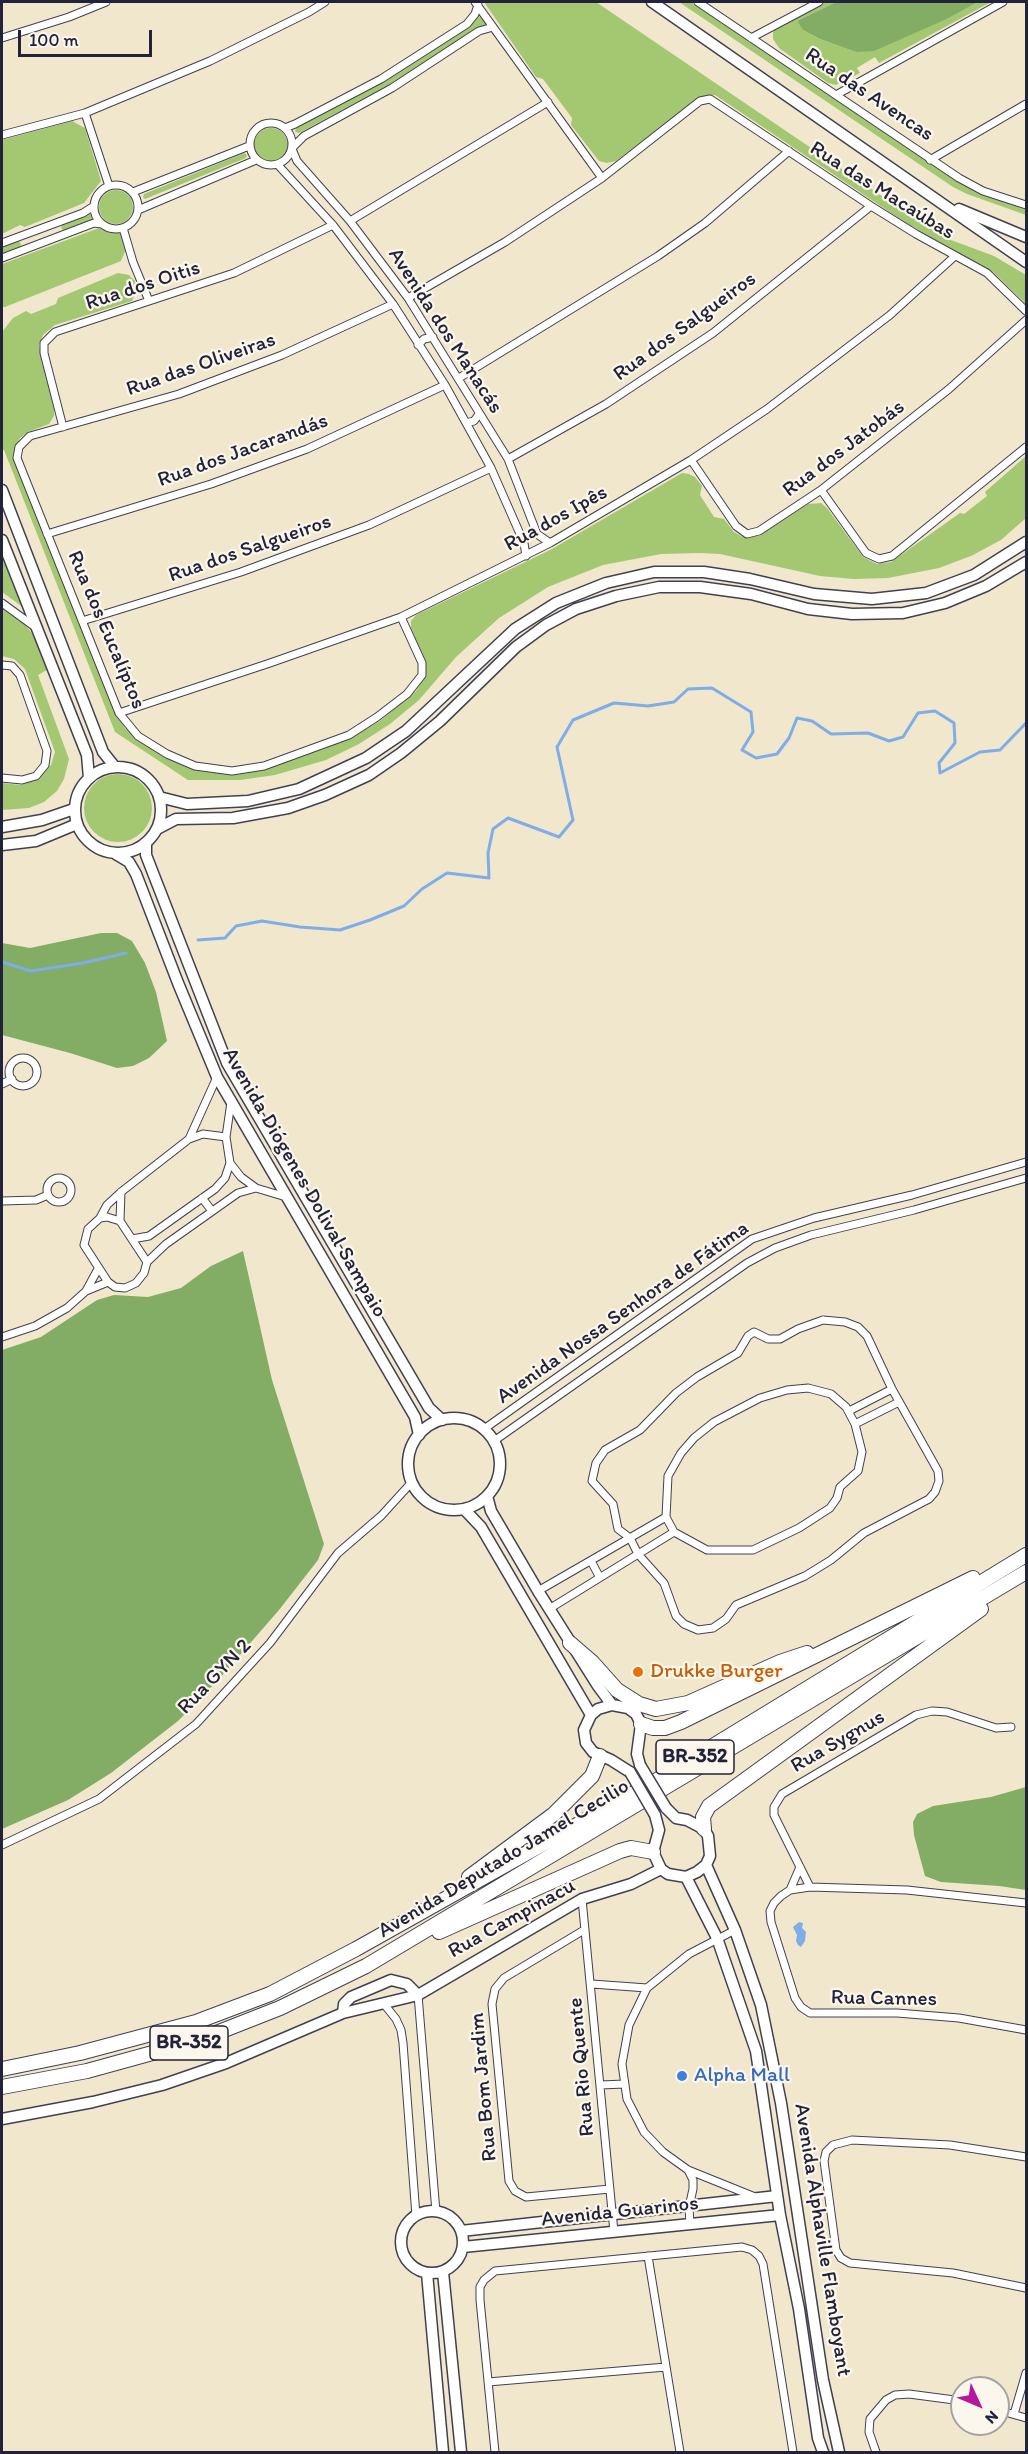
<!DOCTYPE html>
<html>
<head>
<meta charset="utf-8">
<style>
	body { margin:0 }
	#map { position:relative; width:1028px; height:2454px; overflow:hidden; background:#f1e7cc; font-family:Itim,sans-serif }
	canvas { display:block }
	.frame { position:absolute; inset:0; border:3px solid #22223b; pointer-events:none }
	.north { position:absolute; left:950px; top:2376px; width:60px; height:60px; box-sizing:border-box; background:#fbf7ec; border:2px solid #a4a2a5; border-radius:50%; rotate:134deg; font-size:16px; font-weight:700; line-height:24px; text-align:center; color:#22223b }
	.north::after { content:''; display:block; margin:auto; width:21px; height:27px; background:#b5179e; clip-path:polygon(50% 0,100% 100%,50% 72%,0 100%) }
	.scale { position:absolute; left:18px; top:30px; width:134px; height:27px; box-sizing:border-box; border:3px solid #22223b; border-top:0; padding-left:8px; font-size:18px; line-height:21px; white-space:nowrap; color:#22223b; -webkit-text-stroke:4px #fbf7ec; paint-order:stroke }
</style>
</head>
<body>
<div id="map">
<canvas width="1028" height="2454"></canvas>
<div class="frame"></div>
<div class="north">N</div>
<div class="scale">100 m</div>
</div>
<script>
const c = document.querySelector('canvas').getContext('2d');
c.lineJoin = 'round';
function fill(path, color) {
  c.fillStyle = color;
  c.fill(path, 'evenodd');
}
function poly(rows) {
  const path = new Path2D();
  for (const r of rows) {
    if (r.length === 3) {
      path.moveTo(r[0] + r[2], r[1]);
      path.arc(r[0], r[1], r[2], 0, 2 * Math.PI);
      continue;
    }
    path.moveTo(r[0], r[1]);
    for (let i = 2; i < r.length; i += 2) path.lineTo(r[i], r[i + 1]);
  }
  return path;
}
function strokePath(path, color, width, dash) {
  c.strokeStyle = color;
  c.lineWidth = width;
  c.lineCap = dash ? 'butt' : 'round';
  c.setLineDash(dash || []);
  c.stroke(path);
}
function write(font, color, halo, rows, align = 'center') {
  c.font = font + ' Itim,sans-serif';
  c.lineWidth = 4.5;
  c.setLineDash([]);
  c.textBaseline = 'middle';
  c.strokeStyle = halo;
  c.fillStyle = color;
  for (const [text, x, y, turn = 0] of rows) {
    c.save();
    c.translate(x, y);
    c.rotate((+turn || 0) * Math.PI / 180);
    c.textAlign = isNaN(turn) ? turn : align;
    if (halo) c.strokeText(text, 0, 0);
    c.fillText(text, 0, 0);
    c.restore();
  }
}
fill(poly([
	[484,2,596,2,923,224,951,240,994,256,1026,275,1026,304,993,272,906,223,715,95,700,97,616,161,607,163,599,161,571,125,572,118,543,79,536,77],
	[679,2,691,2,958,182,979,192,1026,210,1026,215,967,194,953,187],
	[826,2,836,2,799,20,803,30,820,39,856,52,949,18,978,2,991,2,879,63,875,57,857,68,860,73,836,85,828,83,779,48,773,39,773,32,777,26],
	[479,16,486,23,485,25,476,29,390,84,299,133,295,132,296,128,387,80,431,52,467,29],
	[72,121,85,128,101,181,84,203,25,227,20,225,2,234,2,140],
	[271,145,17],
	[244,153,247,155,246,158,145,199,143,197,144,194],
	[116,207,17],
	[90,213,92,219,64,231,61,228,63,223],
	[99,228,110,233,121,233,126,249,121,261,5,307,2,307,2,264],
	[18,240,21,244,20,248,2,255,2,247],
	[118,273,129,275,135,281,137,289,132,301,55,325,43,335,39,345,54,409,54,416,49,424,28,432,20,438,15,446,14,455,116,714,125,728,137,738,166,757,194,770,232,774,267,769,350,738,380,721,416,691,425,676,426,664,411,628,411,621,416,615,552,549,682,473,689,474,695,477,702,486,700,495,714,517,724,519,734,532,743,537,759,536,808,504,821,503,827,508,863,557,877,564,891,562,960,513,964,514,987,496,985,492,1026,456,1026,518,1001,540,971,556,939,568,888,578,854,579,820,576,720,554,701,553,661,554,603,565,548,587,499,618,456,657,419,700,390,724,359,744,326,760,275,775,240,780,188,780,115,732,4,450,2,450,2,332,13,318,26,311,31,314,56,304,58,298],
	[2,551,24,608,2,592],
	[2,607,25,624,33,635,47,670,38,675,69,759,64,779,57,791,44,802,29,808,2,810,2,783,21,785,38,779,51,765,55,752,25,669,14,659,2,656],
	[118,808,34]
]), '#a4c872');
fill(poly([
	[836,2,978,2,949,18,874,51,856,52,820,39,803,30,798,22,799,20],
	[101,933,117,933,132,941,145,963,156,992,167,1041,149,1058,133,1066,117,1068,70,1053,2,1035,2,943,30,948],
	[243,1251,272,1380,324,1544,318,1560,279,1610,219,1679,178,1721,111,1773,68,1800,2,1829,2,1350,41,1337,97,1300,114,1295,148,1297,181,1288,211,1266],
	[1026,1787,1026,1890,999,1886,941,1882,925,1876,914,1835,913,1822,917,1814,933,1806,991,1797]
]), '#83ac64');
fill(poly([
	[799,1922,803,1923,802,1928,806,1932,805,1941,801,1947,798,1945,796,1941,797,1935,793,1927]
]), '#7eade8');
strokePath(poly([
	[198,940,225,938,236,926,262,921,300,927,340,930,370,920,404,906,422,889,447,873,489,878,488,853,493,829,508,818,559,837,573,820,557,747,573,720,614,703,648,706,674,702,688,689,712,688,751,712,753,732,742,750,756,758,777,754,789,738,797,718,812,721,831,734,868,733,889,741,903,737,918,713,935,711,954,723,955,743,939,763,940,773,980,752,1000,750,1026,723],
	[2,962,31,971,83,963,126,953]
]), '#7eade8', 3);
const street = poly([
	[475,2,602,178],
	[698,2,959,178,983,191,1026,205],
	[2,38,69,17,106,2],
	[751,38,819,2],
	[836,95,1003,2],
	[85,113,109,186],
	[271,144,21],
	[285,128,295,124,381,79,467,24,475,14,478,5],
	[2,135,85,113,210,61,309,12,325,2],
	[292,148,304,136,392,88,479,31,493,27],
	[292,149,297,161,350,221,408,298,508,459,537,534,550,543],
	[930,160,1026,104],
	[278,165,333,225,393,304,445,385,491,468,524,543,526,556],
	[116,207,22],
	[133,192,249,146],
	[138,210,256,160],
	[350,221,548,102],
	[123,228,133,262,149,301],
	[2,243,83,213,94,206],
	[2,258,94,223,102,224],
	[408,298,505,242,602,178,700,101,710,99,871,206,916,234,987,273,1026,311],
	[393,304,282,355,179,394,30,436,19,447,17,458,119,713,138,736,167,754,195,766,232,771,264,766,349,735,377,717,407,694,422,675,422,663,401,617],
	[418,345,424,339,433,337],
	[459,378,658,256,705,223,789,151],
	[466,423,474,421,479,414],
	[63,427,44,353,44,343,55,332,234,273,333,225],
	[508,459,606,404,713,333,871,206],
	[691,460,736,526,747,534,759,531,821,490,949,389,1026,320],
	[821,490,866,553,879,559,892,556,1026,447],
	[47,534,211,484,307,449,445,385],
	[2,603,35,627],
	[82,621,241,572,369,525,491,468],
	[2,665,12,666,20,675,47,751,45,765,36,776,22,780,2,778],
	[119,713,270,663,401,617,550,543,691,460,767,409,890,315,955,256],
	[23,1072,14],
	[2,1084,12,1079],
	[226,1137,231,1102],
	[230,1163,241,1177,256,1188],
	[59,1190,12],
	[202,1198,212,1211],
	[2,1201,36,1200,48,1195],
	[107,1217,120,1221,147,1262,144,1273,136,1283,125,1288,115,1287,108,1282,84,1245,88,1229,100,1218,107,1217],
	[100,1218,107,1205,121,1192,189,1139,217,1077],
	[120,1221,121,1192],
	[132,1239,149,1236,215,1189,225,1178,230,1163,226,1137,203,1134,189,1139],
	[147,1262,166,1244,238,1193,256,1188,286,1197],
	[86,1291,108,1282],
	[823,1320,845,1322,858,1327,867,1336,892,1389,938,1471,939,1481,935,1492,929,1499,864,1533,831,1560,805,1576,736,1605,726,1619,713,1628,698,1630,684,1624,676,1616,664,1583,638,1554,630,1538,618,1529,613,1504,592,1481,596,1463,605,1450,640,1430,676,1393,697,1377,738,1353,748,1336,754,1332,768,1339,780,1339,798,1329,823,1320],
	[2,1337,35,1326,67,1308,86,1291,98,1269],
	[808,1388,831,1394,846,1407,855,1424,862,1452,858,1471,840,1487,837,1498,830,1508,799,1528,753,1550,707,1550,674,1532,666,1517,668,1476,681,1453,694,1438,714,1422,760,1398,787,1390,808,1388],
	[849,1411,892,1389],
	[855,1424,899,1402],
	[484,1429,752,1239,814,1218,912,1195,1026,1162],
	[494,1441,747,1263,775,1248,811,1235,914,1210,1026,1178],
	[591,1561,599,1576],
	[538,1591,666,1517],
	[549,1609,674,1532],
	[2,1845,99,1799,196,1724,270,1643,338,1553,381,1516,412,1482],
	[810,1887,774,1815,774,1807,782,1794,916,1715,932,1711,947,1712,996,1728,1011,1727],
	[790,1890,800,1867],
	[582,1899,614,2232],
	[1026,1903,907,1890,810,1887,790,1890,781,1896,774,1903,770,1911,771,1922,795,1998,801,2007,810,2013,897,2013,959,2018,1026,2030],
	[584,1930,504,1978,495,1989,492,2004,509,2181,515,2191,526,2197,610,2189],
	[735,1930,689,1954,647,1988,629,2025,622,2064,627,2099,644,2132,663,2152,688,2170,755,2197],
	[592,1984,647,1988],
	[418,1995,436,2212],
	[384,2004,396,2019,401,2030,403,2043,416,2216],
	[600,2085,625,2084],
	[1026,2157,950,2145,852,2140,833,2145,826,2152,824,2161,836,2250,841,2258,850,2263,953,2273,1026,2288],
	[688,2170,693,2180,693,2189,689,2207,690,2224],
	[648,2256,680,2452],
	[488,2382,666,2367],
	[998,2410,1026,2418],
	[1014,2414,1026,2373],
	[495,2452,480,2300,480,2287,484,2280,495,2271,742,2247,752,2250,759,2256,763,2264,793,2452],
	[876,2452,869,2432,870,2419,886,2400,895,2395,909,2394,962,2401]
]);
const secondary = poly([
	[652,2,1026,262],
	[959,209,1026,237],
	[2,490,103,752,115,767],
	[2,540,87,755,89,778],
	[118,810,43],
	[159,797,187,804,248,801,299,789,366,758,406,731,515,629,556,603,606,583,654,572,704,572,750,579,814,594,872,599,926,593,974,575,1026,542],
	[2,827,42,820,74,809],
	[157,829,176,819,233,818,288,808,325,795,369,775,401,753,440,721,516,647,546,625,576,609,616,596,659,587,700,587,751,594,808,609,852,614,903,613,945,603,986,586,1026,562],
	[146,843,146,855,227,1063,429,1408,442,1420],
	[2,845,36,841,77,824],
	[114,853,129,862,136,874,178,983,217,1077,415,1417,419,1435],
	[454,1464,46],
	[487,1496,491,1511,538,1591,598,1686,612,1705],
	[464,1509,481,1527,591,1715],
	[630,1772,611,1760,593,1752,586,1743,584,1730,591,1715,598,1709,612,1705,628,1708,636,1714,641,1724,637,1754,640,1765],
	[655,1815,659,1830,653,1852,661,1869,668,1874,686,1877,697,1872,706,1865,710,1856,708,1836,704,1829,687,1820,676,1818,666,1808],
	[706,1865,735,1930,761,2005,781,2103,823,2380,839,2452],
	[686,1877,717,1938,756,2051,780,2215,799,2309,818,2438,823,2452],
	[343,2013,344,2004,351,1997,391,1980,407,1984,418,1995],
	[2,2119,93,2102,162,2085,226,2063,343,2013,418,1995,582,1899,631,1884,661,1869],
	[432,2242,31],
	[461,2231,777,2196],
	[463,2247,780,2215],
	[443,2272,461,2452],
	[427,2273,443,2452]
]);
const highway = poly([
	[570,1643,592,1662,617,1690,639,1704,656,1709,688,1703,780,1662,807,1653],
	[641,1724,653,1728,665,1728,681,1722,973,1578],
	[704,1829,703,1817,709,1806,981,1609],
	[469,1877,554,1814,592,1776,600,1756],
	[439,1932,620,1851,631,1848,653,1852],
	[2,2069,80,2053,196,2022,270,1994,356,1949,657,1780,1026,1555],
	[2,2087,87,2071,196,2041,280,2008,366,1966,1026,1572]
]);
strokePath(street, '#414051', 9);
strokePath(secondary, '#414051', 13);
strokePath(highway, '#414051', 16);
strokePath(street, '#fff', 7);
strokePath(secondary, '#fff', 10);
strokePath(highway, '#fff', 14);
const secondaryBridge = poly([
	[640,1765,666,1808],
	[630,1772,655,1815]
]);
strokePath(secondaryBridge, '#414051', 13, []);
strokePath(secondaryBridge, '#fff', 10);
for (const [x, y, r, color] of [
	[638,1672,6,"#e8710a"],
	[682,2076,6,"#3f7fe0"]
]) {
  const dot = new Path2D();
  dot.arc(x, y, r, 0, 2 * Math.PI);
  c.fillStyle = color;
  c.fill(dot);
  strokePath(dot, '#fbf7ec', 2);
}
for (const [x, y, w] of [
	[695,1757,78],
	[189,2043,78]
]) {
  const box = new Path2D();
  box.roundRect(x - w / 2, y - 17, w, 34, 4.5);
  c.fillStyle = '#fbf7ec';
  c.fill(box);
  strokePath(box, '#22223b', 1.5);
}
write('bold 20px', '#22223b', null, [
	["BR-352",695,1757],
	["BR-352",189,2043]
]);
write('21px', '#22223b', '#fbf7ec', [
	["Rua das Avencas",869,95,34],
	["Rua das Macaúbas",882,191,32],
	["Rua dos Oitis",143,286,-18],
	["Rua dos Salgueiros",685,327,-36],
	["Avenida dos Manacás",445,331,57],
	["Rua das Oliveiras",201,365,-19],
	["Rua dos Jatobás",844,449,-37],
	["Rua dos Jacarandás",243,451,-20],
	["Rua dos Ipês",556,519,-29],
	["Rua dos Salgueiros",250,549,-19],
	["Rua dos Eucalíptos",106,630,67],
	["Avenida Diógenes Dolival Sampaio",304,1183,60],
	["Avenida Nossa Senhora de Fátima",623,1313,-35],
	["Rua GYN 2",215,1677,-46],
	["Rua Sygnus",838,1742,-30],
	["Avenida Deputado Jamel Cecilio",504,1859,-31],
	["Rua Campinacu",512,1919,-29],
	["Rua Cannes",884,1999,1],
	["Rua Rio Quente",582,2067,-95],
	["Rua Bom Jardim",484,2087,-95],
	["Avenida Guarinos",620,2212,-6],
	["Avenida Alphaville Flamboyant",822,2240,81]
]);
write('21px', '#c56008', '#fbf7ec', [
	["Drukke Burger",650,1672]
], 'left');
write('21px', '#366cbe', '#fbf7ec', [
	["Alpha Mall",694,2076]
], 'left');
</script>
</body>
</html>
